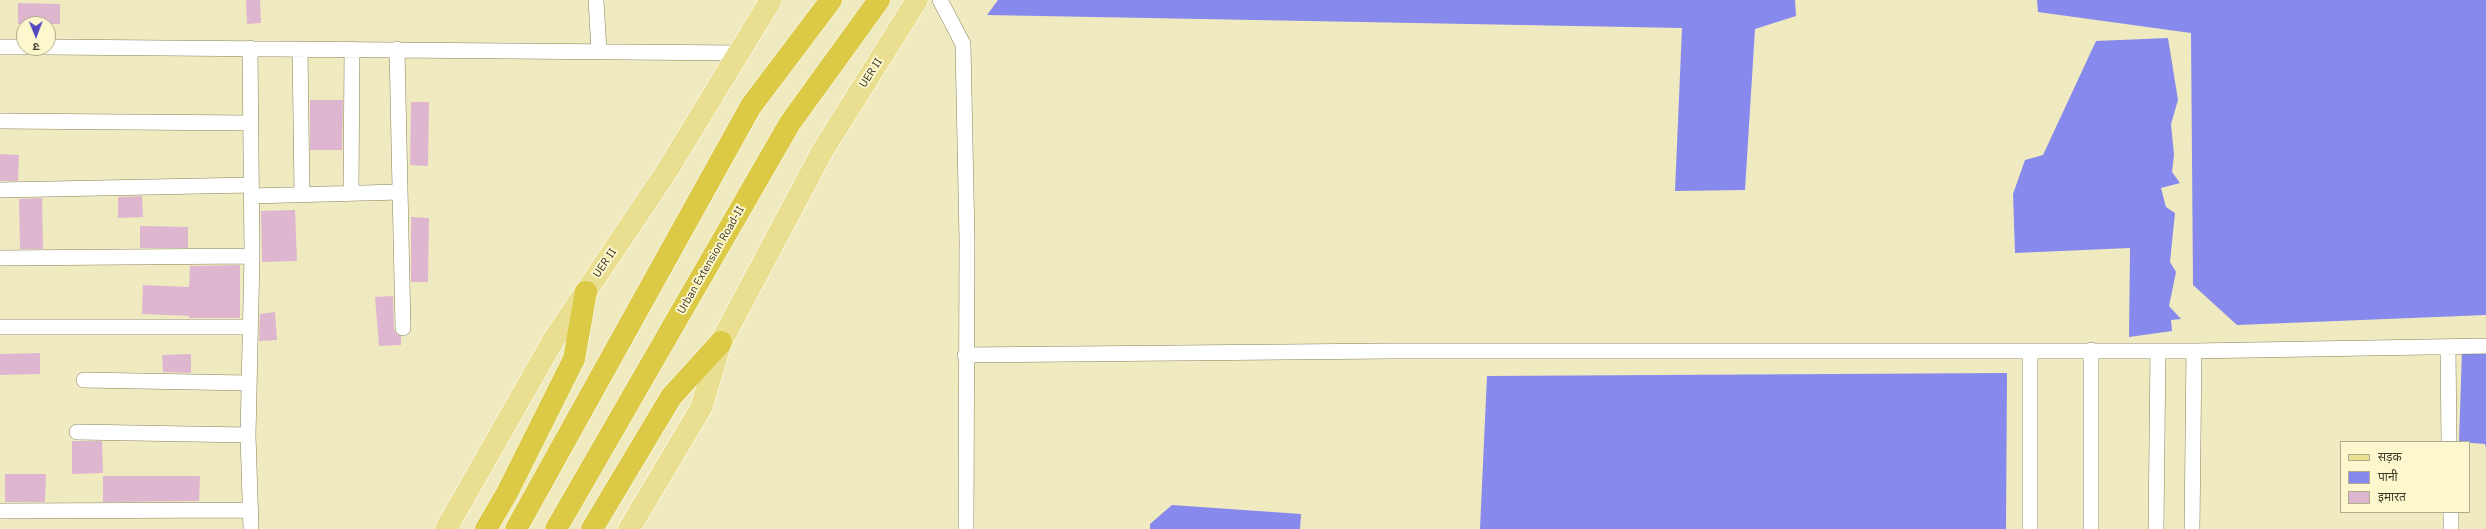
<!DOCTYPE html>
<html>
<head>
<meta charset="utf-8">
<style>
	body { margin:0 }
	#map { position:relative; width:2486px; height:529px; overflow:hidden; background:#f0eac0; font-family:"IBM Plex Sans","Noto Sans Devanagari",sans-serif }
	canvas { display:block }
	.legend { position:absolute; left:2340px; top:441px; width:130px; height:72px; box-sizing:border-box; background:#fdf7cd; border:1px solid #b0ab8c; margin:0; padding:5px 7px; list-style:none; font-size:12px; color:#3d3a2a }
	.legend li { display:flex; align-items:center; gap:8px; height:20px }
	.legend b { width:20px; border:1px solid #b0ab8c }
	.north { position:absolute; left:16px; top:16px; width:40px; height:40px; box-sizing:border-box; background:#fdf7cd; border:1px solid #b0ab8c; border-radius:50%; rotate:179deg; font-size:11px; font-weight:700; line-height:16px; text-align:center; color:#3d3a2a }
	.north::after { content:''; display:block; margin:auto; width:14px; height:18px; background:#5148bf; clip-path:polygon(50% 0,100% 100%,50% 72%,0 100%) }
</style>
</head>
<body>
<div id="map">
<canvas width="2486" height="529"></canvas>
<ul class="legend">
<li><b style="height:5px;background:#eadf90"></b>सड़क</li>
<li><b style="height:11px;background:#8789ed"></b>पानी</li>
<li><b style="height:11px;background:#deb6cf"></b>इमारत</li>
</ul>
<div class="north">उ</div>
</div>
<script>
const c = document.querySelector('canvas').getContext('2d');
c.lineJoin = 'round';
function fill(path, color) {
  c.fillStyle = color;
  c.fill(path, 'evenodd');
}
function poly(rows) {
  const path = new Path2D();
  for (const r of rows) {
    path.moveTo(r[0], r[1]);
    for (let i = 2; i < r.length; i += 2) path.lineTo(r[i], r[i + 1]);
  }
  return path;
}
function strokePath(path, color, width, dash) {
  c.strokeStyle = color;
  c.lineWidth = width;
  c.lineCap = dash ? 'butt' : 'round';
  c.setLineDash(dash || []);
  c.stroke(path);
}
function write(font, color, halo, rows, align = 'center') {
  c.font = font + ' "IBM Plex Sans",sans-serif';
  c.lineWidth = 4;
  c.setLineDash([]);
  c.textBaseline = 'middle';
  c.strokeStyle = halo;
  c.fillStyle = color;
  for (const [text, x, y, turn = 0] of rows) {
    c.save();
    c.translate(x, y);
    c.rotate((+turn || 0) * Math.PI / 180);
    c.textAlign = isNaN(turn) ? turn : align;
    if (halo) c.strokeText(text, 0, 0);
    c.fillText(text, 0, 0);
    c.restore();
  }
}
fill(poly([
	[998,0,1795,0,1796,16,1755,29,1745,190,1675,191,1682,28,987,15],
	[2037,0,2486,0,2486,315,2237,325,2193,285,2191,33,2038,12],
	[2168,38,2178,100,2171,124,2174,155,2172,172,2180,183,2161,188,2166,207,2175,213,2170,262,2176,272,2169,306,2181,319,2171,320,2172,331,2129,337,2130,248,2015,253,2013,194,2025,160,2043,155,2096,41],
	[2462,350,2486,350,2486,448,2485,444,2459,442],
	[2007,373,2006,529,1480,529,1487,376],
	[1172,505,1301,514,1300,529,1150,529,1150,524]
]), '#8789ed');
fill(poly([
	[246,0,260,0,261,23,247,24],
	[18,3,60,4,60,24,18,24],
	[310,100,343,100,342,150,310,150],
	[411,102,429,102,428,166,410,165],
	[0,154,19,155,18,181,0,181],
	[142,196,143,217,118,218,118,197],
	[42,198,43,249,20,249,19,199],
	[295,210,297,261,262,262,261,211],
	[411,217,429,218,428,282,411,282],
	[140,226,188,227,188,248,140,248],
	[240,265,240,318,189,318,189,316,142,314,143,285,189,287,190,266],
	[393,296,394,329,396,333,401,336,401,345,379,346,375,297],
	[275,312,277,340,259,341,260,314],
	[40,353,40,374,0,375,0,354],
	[191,354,191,373,163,372,162,355],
	[72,441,102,441,103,473,72,474],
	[5,474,46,474,45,502,5,502],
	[103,476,200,476,199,501,103,502]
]), '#deb6cf');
const street = poly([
	[596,0,599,51],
	[940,0,963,44,967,240,966,529],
	[0,47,24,47],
	[48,47,739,53],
	[250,48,252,256,248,435,251,529],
	[300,49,302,194],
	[397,49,403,328],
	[0,121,251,123],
	[0,190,251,185],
	[351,193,352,49],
	[251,196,400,192],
	[0,258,252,256],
	[0,327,249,327],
	[2448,347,2449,442],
	[965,355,1391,351,2194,351,2486,346],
	[84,380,248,383],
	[77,432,248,435],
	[0,511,251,510],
	[2451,512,2451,529],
	[2030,529,2030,351],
	[2091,529,2091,350],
	[2156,529,2158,351],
	[2192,529,2194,351]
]);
const primary = poly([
	[446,529,554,339,665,174,771,0],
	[629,529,701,408,721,342,823,150,917,0]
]);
const highway = poly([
	[486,529,507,493,574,359,586,292],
	[516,529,751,106,831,0],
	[556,529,790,123,879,0],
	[592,529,671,397,721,342]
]);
strokePath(street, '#88835c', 16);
strokePath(primary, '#fff', 23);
strokePath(highway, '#fff', 23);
strokePath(street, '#fff', 15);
strokePath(primary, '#eadf90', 22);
strokePath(highway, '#dcc946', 22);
write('11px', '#3d3a2a', '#fdf7cd', [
	["UER II",871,73,-57],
	["Urban Extension Road-II",711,260,-60],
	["UER II",605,263,-56]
]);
</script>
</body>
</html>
